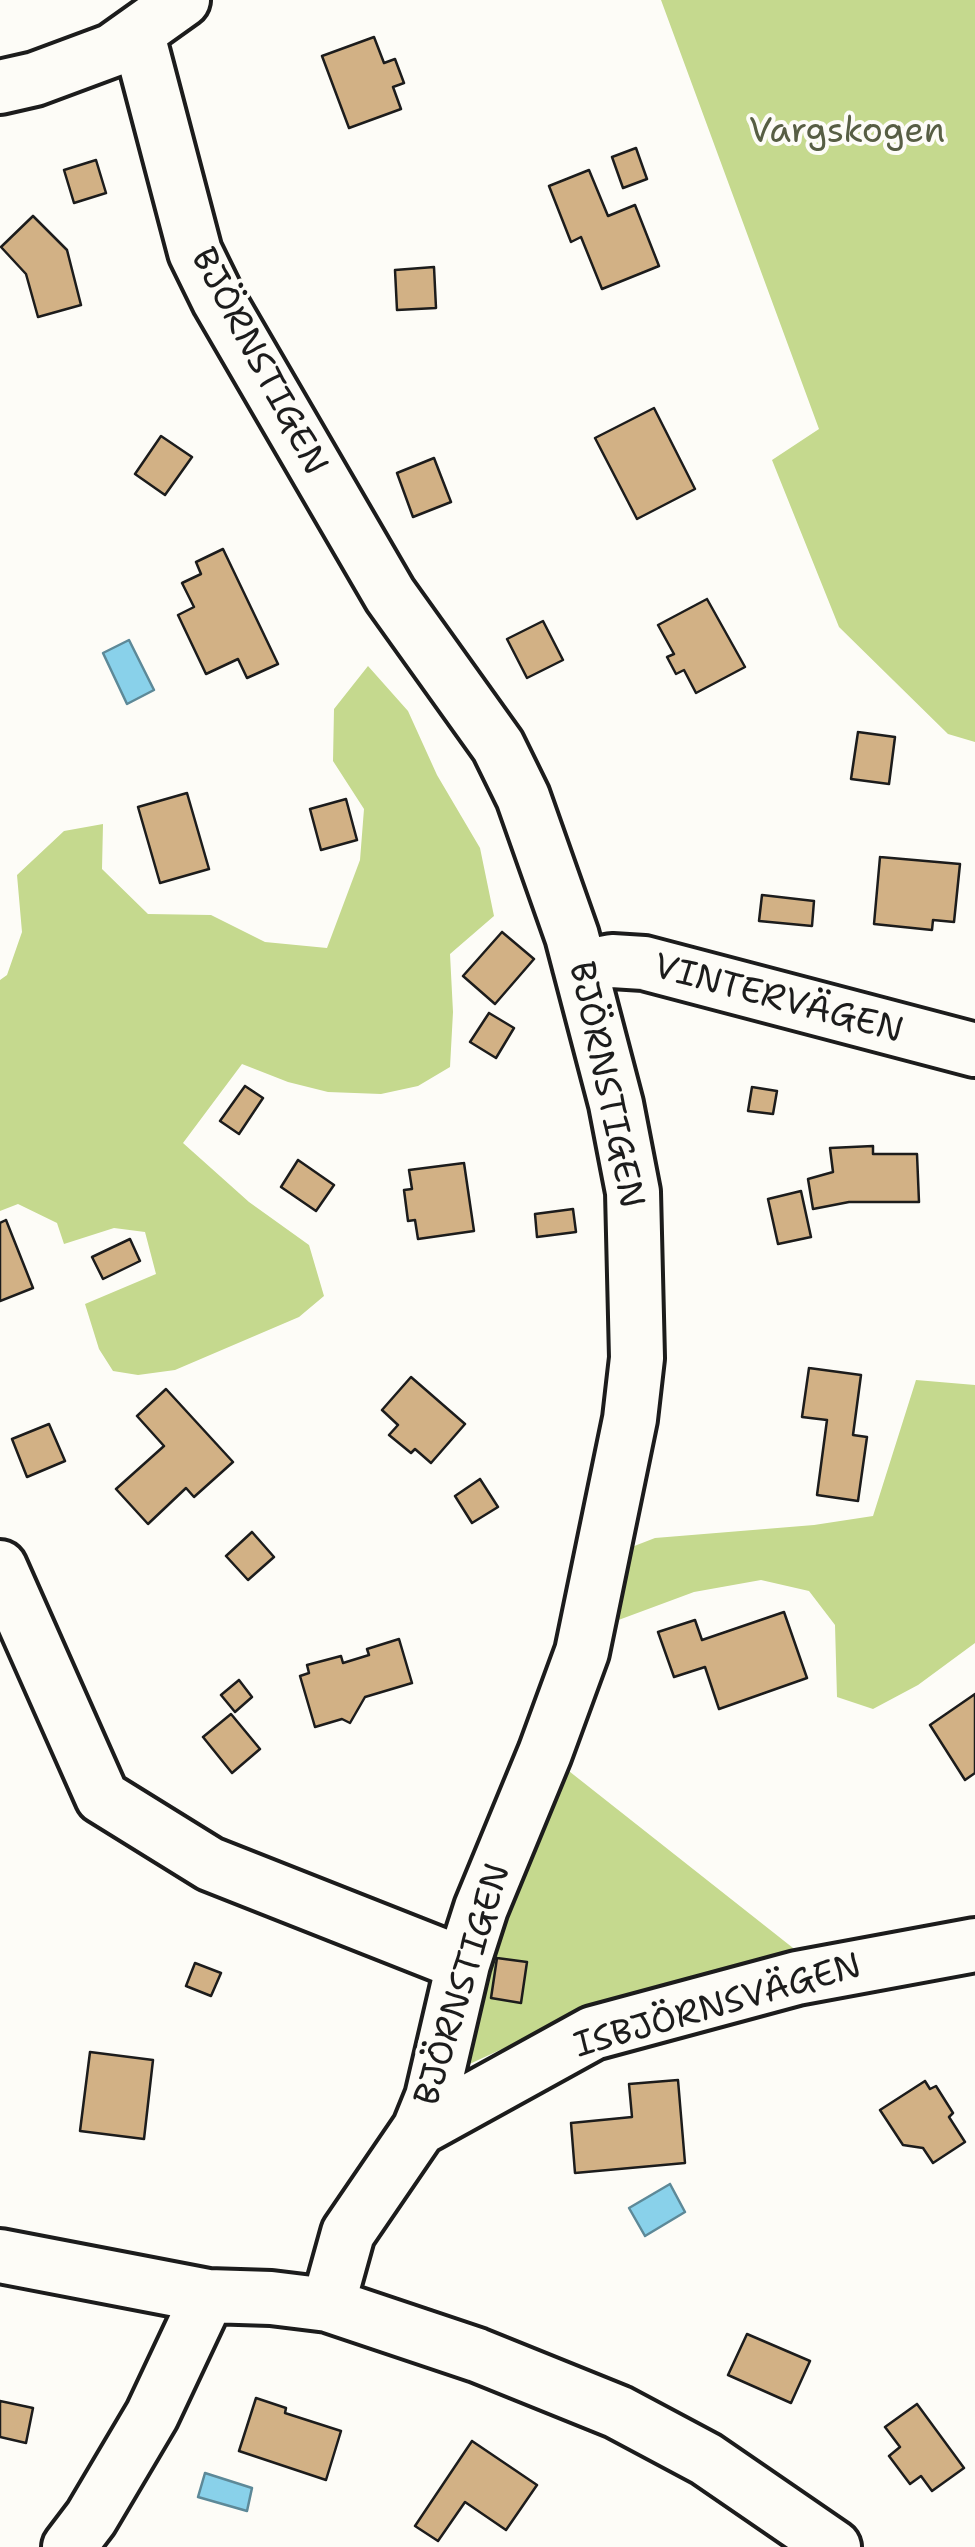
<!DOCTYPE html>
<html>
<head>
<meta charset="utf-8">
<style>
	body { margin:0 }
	canvas { display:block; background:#fdfcf7 }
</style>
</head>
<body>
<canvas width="975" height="2547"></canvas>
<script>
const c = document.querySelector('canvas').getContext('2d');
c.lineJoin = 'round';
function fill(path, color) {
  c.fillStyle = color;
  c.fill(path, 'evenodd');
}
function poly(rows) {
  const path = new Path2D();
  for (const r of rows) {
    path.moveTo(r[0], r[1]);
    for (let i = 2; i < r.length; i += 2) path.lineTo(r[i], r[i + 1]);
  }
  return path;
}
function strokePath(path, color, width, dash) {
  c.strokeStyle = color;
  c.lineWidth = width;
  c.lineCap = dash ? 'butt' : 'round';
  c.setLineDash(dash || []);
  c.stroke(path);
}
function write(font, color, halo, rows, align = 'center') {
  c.font = font + ' "Shantell Sans",sans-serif';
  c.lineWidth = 8;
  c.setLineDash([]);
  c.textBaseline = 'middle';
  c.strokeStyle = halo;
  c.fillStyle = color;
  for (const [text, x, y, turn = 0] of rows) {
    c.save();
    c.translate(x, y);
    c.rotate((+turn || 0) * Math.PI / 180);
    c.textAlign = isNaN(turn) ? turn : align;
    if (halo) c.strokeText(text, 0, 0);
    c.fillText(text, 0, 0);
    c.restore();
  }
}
fill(poly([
	[661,0,975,0,975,742,948,734,839,627,772,460,819,429],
	[368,666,408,711,437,775,480,848,494,916,450,954,453,1012,450,1067,418,1086,381,1094,328,1092,288,1082,242,1064,183,1143,249,1202,309,1245,324,1296,299,1317,175,1370,138,1375,113,1371,99,1349,85,1304,156,1274,145,1232,114,1228,64,1244,57,1223,18,1204,0,1211,0,980,7,975,22,932,17,875,64,831,103,824,102,869,148,914,211,915,265,942,327,948,360,860,364,809,333,761,334,709],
	[916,1380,975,1385,975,1643,918,1685,873,1709,837,1697,835,1625,809,1591,761,1580,694,1592,605,1625,624,1550,655,1538,814,1525,873,1516],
	[560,1764,807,1959,613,1998,463,2067,493,1951]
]), '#c5d98e');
const water = poly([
	[129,640,154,690,127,704,103,653,129,640],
	[670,2184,685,2212,645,2236,629,2208,670,2184],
	[205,2473,252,2488,247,2511,198,2497,205,2473]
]);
fill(water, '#89d1ea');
strokePath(water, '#5d8998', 2.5);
const building = poly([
	[374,37,384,63,395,59,404,83,393,87,401,109,349,128,322,56,374,37],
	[636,148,647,179,623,188,612,157,636,148],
	[96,160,106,193,74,203,64,170,96,160],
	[589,170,608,216,635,205,659,266,602,289,581,237,571,242,549,186,589,170],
	[33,216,67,250,81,305,38,317,26,274,1,247,33,216],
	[434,267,436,308,397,310,395,270,434,267],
	[654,408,695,489,637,519,595,438,654,408],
	[161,436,192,457,165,495,135,474,161,436],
	[434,458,451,502,413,517,397,473,434,458],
	[223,549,278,664,247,678,238,659,206,674,178,615,194,607,182,583,201,574,196,562,223,549],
	[707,599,745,667,696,693,684,670,676,674,667,657,674,654,658,625,707,599],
	[543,621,563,660,527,678,507,639,543,621],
	[858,732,895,737,889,784,851,779,858,732],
	[187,793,209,869,160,883,138,807,187,793],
	[346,799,357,840,321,850,310,809,346,799],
	[880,857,960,864,954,922,933,920,932,930,874,924,880,857],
	[762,895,814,901,812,926,759,921,762,895],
	[502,932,534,959,495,1004,463,976,502,932],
	[489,1013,514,1028,496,1058,470,1042,489,1013],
	[245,1086,263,1098,239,1134,220,1121,245,1086],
	[752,1087,777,1091,773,1114,748,1111,752,1087],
	[873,1146,873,1154,917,1154,919,1202,849,1202,813,1209,808,1179,833,1172,830,1148,873,1146],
	[298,1160,334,1185,316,1211,281,1187,298,1160],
	[464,1163,474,1231,418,1239,415,1220,408,1221,404,1190,412,1189,409,1170,464,1163],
	[801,1191,811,1237,778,1244,768,1199,801,1191],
	[573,1209,576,1232,537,1237,535,1214,573,1209],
	[6,1220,33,1288,0,1301,0,1223,6,1220],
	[130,1239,140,1261,103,1279,92,1257,130,1239],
	[809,1368,861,1375,853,1435,867,1437,858,1501,817,1495,827,1420,802,1417,809,1368],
	[411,1377,465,1424,431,1463,415,1449,411,1453,389,1435,398,1425,382,1410,411,1377],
	[166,1389,233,1462,194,1497,186,1488,148,1524,116,1489,164,1446,137,1416,166,1389],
	[49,1424,65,1461,27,1477,12,1439,49,1424],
	[480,1479,498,1507,472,1523,455,1496,480,1479],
	[252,1532,274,1557,248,1580,226,1556,252,1532],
	[784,1612,807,1678,719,1709,705,1667,674,1677,658,1632,695,1620,702,1640,784,1612],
	[399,1639,412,1683,365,1697,350,1723,342,1719,315,1727,300,1676,309,1673,307,1665,341,1656,343,1663,369,1655,367,1649,399,1639],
	[239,1680,252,1697,235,1712,221,1695,239,1680],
	[975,1694,975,1773,965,1780,930,1725,975,1694],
	[231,1714,260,1749,232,1773,203,1737,231,1714],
	[497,1958,527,1962,521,2003,491,1998,497,1958],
	[195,1963,221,1973,211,1996,186,1986,195,1963],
	[90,2052,153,2060,144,2139,80,2131,90,2052],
	[678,2080,685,2163,575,2173,571,2123,632,2117,629,2084,678,2080],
	[925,2081,930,2089,936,2086,953,2113,949,2117,965,2142,933,2163,923,2148,903,2145,880,2110,925,2081],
	[747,2334,810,2361,791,2403,728,2375,747,2334],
	[256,2398,286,2408,285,2413,341,2431,326,2480,239,2451,256,2398],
	[0,2401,33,2408,26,2443,0,2437,0,2401],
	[917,2404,964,2468,932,2491,921,2476,910,2484,889,2456,900,2447,885,2427,917,2404],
	[472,2441,537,2485,506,2530,465,2502,438,2541,415,2526,472,2441]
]);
fill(building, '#d2b185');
strokePath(building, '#1c1c1c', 2.5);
const minor = poly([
	[138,35,195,252,219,301,390,595,498,746,523,797,572,936,616,1104,633,1192,637,1358,630,1419,582,1652,545,1753,481,1908,463,1964,432,2097,419,2129,348,2233,328,2305],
	[0,87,35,79,113,50,183,0],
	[580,967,612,961,644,963,975,1050],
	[0,1567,102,1797,210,1864,463,1964],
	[419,2129,593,2033,797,1978,975,1945],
	[0,2256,208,2296,271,2298,328,2305,477,2355,618,2412,706,2459,834,2547],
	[69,2547,91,2518,152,2415,208,2296]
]);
strokePath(minor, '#1c1c1c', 60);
strokePath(minor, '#fdfcf7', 52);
write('35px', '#575e44', '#fdfcf7', [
	["Vargskogen",847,133]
]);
write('35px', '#1c1c1c', '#fdfcf7', [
	["BJÖRNSTIGEN",258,362,62],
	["VINTERVÄGEN",778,1000,15],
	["BJÖRNSTIGEN",605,1085,78],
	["BJÖRNSTIGEN",464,1985,-73],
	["ISBJÖRNSVÄGEN",718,2007,-16]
]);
</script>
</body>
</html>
